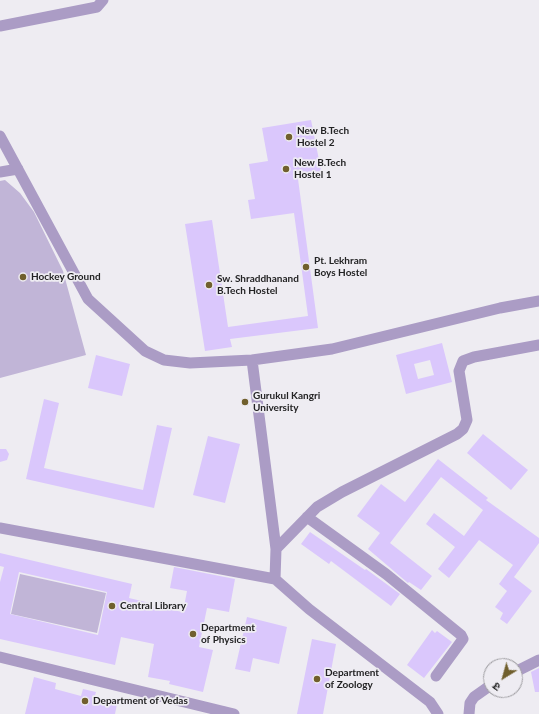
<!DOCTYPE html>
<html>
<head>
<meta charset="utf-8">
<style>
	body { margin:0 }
	#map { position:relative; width:539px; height:714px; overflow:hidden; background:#eeecf2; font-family:Lato,"Noto Sans Devanagari",sans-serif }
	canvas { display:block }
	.north { position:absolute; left:483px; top:658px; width:40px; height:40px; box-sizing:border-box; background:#eeecf2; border:1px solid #9d9ca0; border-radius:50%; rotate:217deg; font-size:11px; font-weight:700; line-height:16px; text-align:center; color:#232324 }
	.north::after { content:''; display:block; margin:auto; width:14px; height:18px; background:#705f2d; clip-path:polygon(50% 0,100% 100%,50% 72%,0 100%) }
</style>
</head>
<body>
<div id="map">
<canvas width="539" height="714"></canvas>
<div class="north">उ</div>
</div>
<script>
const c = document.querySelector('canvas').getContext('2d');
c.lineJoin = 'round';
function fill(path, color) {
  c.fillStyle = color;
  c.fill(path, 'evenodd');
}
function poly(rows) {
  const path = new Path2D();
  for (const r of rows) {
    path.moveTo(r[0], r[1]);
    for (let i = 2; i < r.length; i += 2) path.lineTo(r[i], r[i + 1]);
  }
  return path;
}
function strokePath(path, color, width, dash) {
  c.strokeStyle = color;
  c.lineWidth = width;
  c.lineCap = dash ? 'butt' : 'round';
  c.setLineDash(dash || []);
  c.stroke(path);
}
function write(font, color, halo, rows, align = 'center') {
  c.font = font + ' Lato,sans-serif';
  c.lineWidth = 3.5;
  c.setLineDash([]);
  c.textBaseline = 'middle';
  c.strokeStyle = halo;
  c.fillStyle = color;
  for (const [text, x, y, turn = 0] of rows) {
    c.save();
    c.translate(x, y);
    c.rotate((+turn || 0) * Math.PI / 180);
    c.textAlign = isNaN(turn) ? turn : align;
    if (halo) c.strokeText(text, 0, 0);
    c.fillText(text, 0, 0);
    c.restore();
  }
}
fill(poly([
	[5,180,20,193,34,212,63,271,86,355,0,378,0,181],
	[20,574,106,593,97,633,11,614]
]), '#c1b5d7');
fill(poly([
	[311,120,322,175,298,179,318,328,230,339,232,347,205,351,185,224,212,220,228,327,308,316,294,213,251,219,248,200,255,199,249,164,268,161,262,128],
	[442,343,452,382,406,394,396,355],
	[430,360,434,375,418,379,414,364],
	[96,355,130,364,122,396,88,388],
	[44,399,59,403,44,468,143,490,157,425,172,428,154,508,26,479],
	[483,434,528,470,511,490,467,453],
	[208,436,240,444,225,503,193,495],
	[0,449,6,449,9,454,7,460,0,462],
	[438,459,488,498,486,500,539,538,539,543,514,577,532,591,507,624,500,619,503,613,495,607,507,591,499,584,513,565,479,540,449,578,438,569,455,547,426,524,434,513,464,536,483,510,441,477,390,543,432,576,421,590,409,582,408,583,368,549,380,533,357,516,381,484,405,502],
	[310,532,365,570,366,569,400,594,391,606,331,561,329,564,301,544],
	[0,553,132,584,129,598,150,603,150,606,183,612,187,591,170,588,174,567,235,579,229,612,207,608,199,647,213,650,203,692,169,684,170,681,148,677,154,644,121,637,115,665,0,639,0,582,4,567,0,566],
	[19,572,107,592,98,635,10,614],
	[247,617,287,627,279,664,253,658,250,672,235,669],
	[432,630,435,633,437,631,452,642,424,678,407,665],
	[312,639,336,644,323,714,297,714],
	[539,668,539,692,535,692,531,672],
	[34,677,56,683,55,689,81,696,83,689,96,692,94,699,117,704,115,714,25,714]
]), '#dac7fc');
strokePath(poly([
	[0,26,97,7,103,0],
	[0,136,88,299,145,351,164,360,190,363,252,360,332,349,500,308,539,301],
	[0,172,18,169],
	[252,360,276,549,275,579,309,609,430,702,438,714],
	[307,517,386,574,461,635,463,639,436,676],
	[0,528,275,579],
	[276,549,317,507,342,492,457,434,463,429,467,420,459,371,463,361,474,357,539,345],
	[0,657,234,714],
	[515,672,539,660],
	[469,714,470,703,474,697,491,685]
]), '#ab9cc5', 11);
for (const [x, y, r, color] of [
	[289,137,4,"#705f2d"],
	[286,169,4,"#705f2d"],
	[306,267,4,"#705f2d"],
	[23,277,4,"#705f2d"],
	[209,285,4,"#705f2d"],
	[245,402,4,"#705f2d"],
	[112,606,4,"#705f2d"],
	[193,634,4,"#705f2d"],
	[317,679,4,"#705f2d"],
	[85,701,4,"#705f2d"]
]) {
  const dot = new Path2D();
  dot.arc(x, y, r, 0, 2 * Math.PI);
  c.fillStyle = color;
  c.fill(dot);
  strokePath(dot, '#eeecf2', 1.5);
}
write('bold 10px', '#232324', '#eeecf2', [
	["New B.Tech",297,131],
	["Hostel 2",297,143],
	["New B.Tech",294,163],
	["Hostel 1",294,175],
	["Pt. Lekhram",314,261],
	["Boys Hostel",314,273],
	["Hockey Ground",31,277],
	["Sw. Shraddhanand",217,279],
	["B.Tech Hostel",217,291],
	["Gurukul Kangri",253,396],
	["University",253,408],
	["Central Library",120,606],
	["Department",201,628],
	["of Physics",201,640],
	["Department",325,673],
	["of Zoology",325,685],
	["Department of Vedas",93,701]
], 'left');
</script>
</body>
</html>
